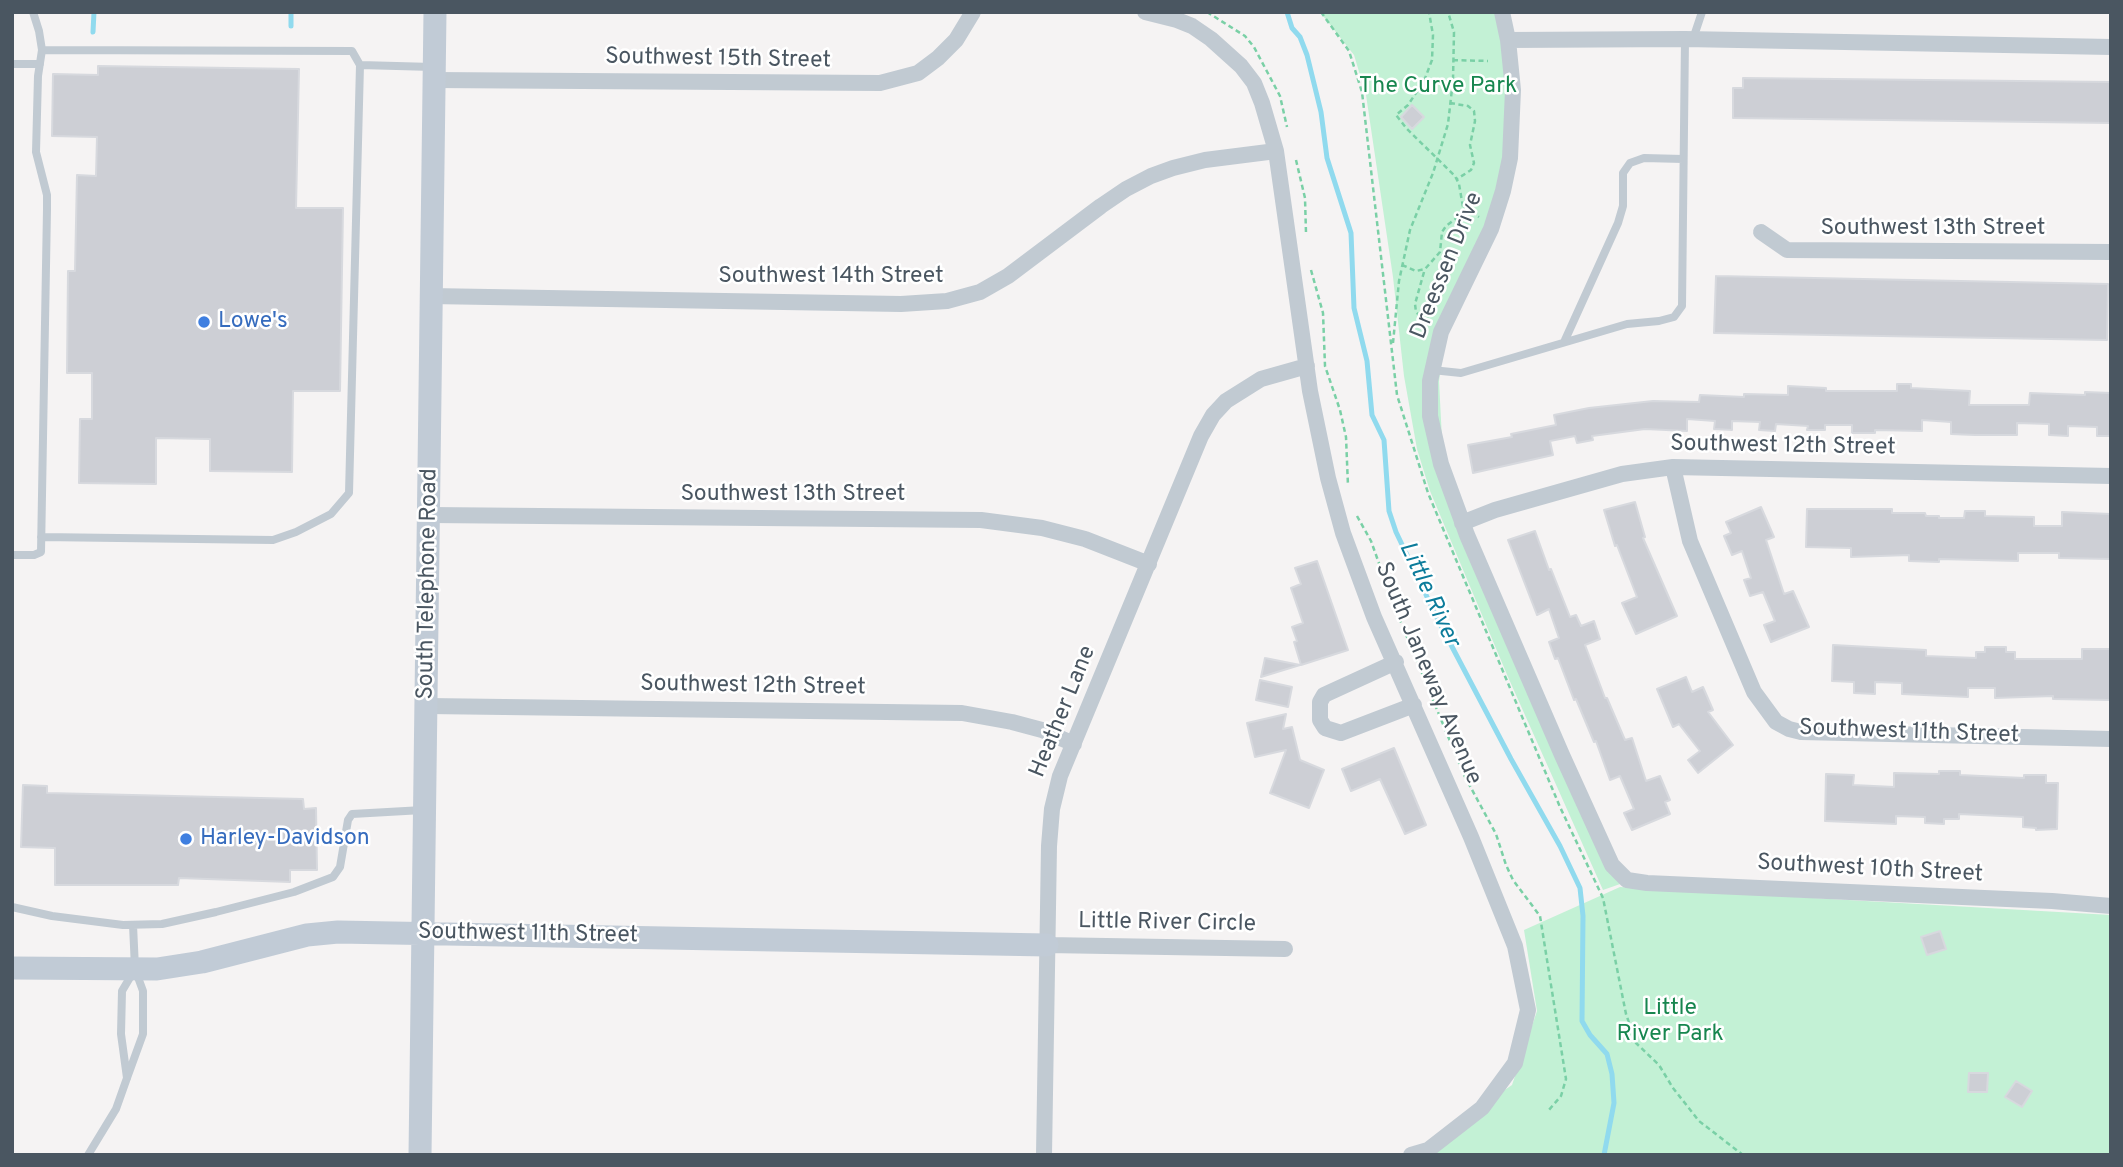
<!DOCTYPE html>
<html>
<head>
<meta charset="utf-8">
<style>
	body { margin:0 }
	#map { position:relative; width:2123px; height:1167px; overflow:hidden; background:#f5f3f3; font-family:Overpass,sans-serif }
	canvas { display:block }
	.frame { position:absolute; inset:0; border:14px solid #4a5661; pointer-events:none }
</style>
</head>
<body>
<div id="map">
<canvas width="2123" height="1167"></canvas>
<div class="frame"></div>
</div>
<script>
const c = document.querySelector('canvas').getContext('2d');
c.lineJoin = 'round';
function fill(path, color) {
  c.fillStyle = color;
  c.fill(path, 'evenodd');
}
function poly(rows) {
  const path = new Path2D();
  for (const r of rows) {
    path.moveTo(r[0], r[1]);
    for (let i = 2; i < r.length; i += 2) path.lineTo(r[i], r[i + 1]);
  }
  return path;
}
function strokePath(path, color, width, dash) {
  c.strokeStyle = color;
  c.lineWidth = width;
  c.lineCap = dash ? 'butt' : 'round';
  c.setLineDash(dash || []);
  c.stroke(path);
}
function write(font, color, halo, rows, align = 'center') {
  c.font = font + ' Overpass,sans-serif';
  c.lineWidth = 5;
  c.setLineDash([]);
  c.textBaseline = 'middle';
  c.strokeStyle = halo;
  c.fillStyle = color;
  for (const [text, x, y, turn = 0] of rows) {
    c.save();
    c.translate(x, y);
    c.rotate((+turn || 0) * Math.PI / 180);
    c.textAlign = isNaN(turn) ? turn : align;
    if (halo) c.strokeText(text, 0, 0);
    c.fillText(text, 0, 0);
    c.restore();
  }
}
fill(poly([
	[1320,12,1504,12,1510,158,1444,344,1439,381,1442,439,1451,489,1623,883,1603,890,1508,677,1430,491,1417,449,1404,376,1393,277,1366,95,1354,55],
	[1620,887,2111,915,2111,1155,1408,1155,1512,1085,1537,1011,1524,930]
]), '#c3f1d5');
strokePath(poly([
	[1287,12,1292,28,1300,37,1307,55,1321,112,1327,158,1351,233,1354,308,1367,361,1372,415,1384,440,1389,511,1396,532,1439,622,1511,759,1560,846,1580,888,1583,916,1582,1021,1590,1035,1607,1054,1612,1074,1614,1103,1604,1155],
	[291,26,291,12],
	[93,32,94,12]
]), '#90daee', 5);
const building = poly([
	[98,66,299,69,296,208,343,208,340,391,293,391,292,472,210,471,210,439,156,438,156,484,79,483,80,419,92,419,92,373,67,373,68,271,75,271,77,175,96,176,97,137,52,136,53,74,98,75,98,66],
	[1743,78,2111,82,2111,123,1733,118,1733,88,1743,88,1743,78],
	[1412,105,1424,117,1412,129,1401,117,1412,105],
	[1716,276,2108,284,2107,340,1714,333,1716,276],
	[1897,384,1911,384,1911,388,1970,391,1969,405,2029,405,2030,393,2085,395,2085,392,2111,393,2111,436,2097,436,2097,427,2068,426,2068,436,2049,435,2049,424,2017,423,2017,435,1975,435,1951,434,1951,422,1922,420,1922,431,1875,430,1875,433,1852,433,1852,425,1825,425,1825,430,1807,430,1808,426,1776,424,1775,431,1759,430,1760,422,1732,421,1732,430,1714,429,1715,421,1687,419,1687,431,1645,429,1592,436,1593,440,1577,443,1575,436,1550,441,1553,455,1473,473,1468,445,1512,437,1511,434,1556,425,1554,415,1589,408,1653,401,1699,402,1700,395,1744,397,1744,394,1788,395,1788,386,1826,388,1826,391,1897,391,1897,384],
	[1635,502,1645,537,1643,538,1677,616,1636,634,1622,603,1637,597,1617,545,1615,546,1604,510,1635,502],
	[1761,507,1774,537,1766,540,1784,594,1793,591,1809,627,1771,642,1764,625,1775,621,1763,592,1750,596,1744,580,1751,578,1742,551,1732,555,1724,536,1731,533,1726,522,1761,507],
	[1807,509,1892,509,1892,513,1925,513,1926,516,1939,516,1939,518,1964,518,1965,511,1985,511,1985,516,2034,517,2034,526,2062,526,2062,512,2111,514,2111,559,2059,558,2059,553,2018,553,2018,561,1939,559,1939,562,1909,561,1909,555,1851,557,1851,548,1806,547,1807,509],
	[1535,531,1549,570,1551,569,1570,617,1576,615,1581,626,1594,621,1600,639,1585,645,1605,698,1607,698,1625,740,1632,738,1646,781,1660,776,1670,800,1665,802,1670,814,1632,830,1624,813,1634,809,1620,776,1610,780,1596,741,1594,742,1576,699,1574,700,1558,658,1555,659,1549,642,1559,638,1549,609,1537,615,1508,540,1535,531],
	[1317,561,1348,650,1301,665,1294,642,1297,641,1292,627,1303,623,1291,588,1301,584,1295,568,1317,561],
	[1833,645,1926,650,1926,656,1976,658,1976,652,1985,652,1985,647,2006,647,2006,652,2015,652,2015,659,2082,659,2082,649,2110,649,2111,700,2053,699,2053,696,1995,698,1995,688,1968,688,1968,697,1902,694,1902,683,1875,682,1875,694,1854,693,1854,682,1832,681,1833,645],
	[1265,658,1300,665,1261,677,1265,658],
	[1686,677,1692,692,1703,687,1713,710,1708,712,1733,745,1698,773,1688,760,1700,751,1679,724,1673,727,1657,689,1686,677],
	[1260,680,1292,687,1288,707,1256,700,1260,680],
	[1286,714,1283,729,1292,727,1300,760,1324,770,1309,808,1270,793,1286,750,1255,757,1247,723,1286,714],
	[1394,748,1426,825,1405,834,1380,779,1351,791,1342,769,1394,748],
	[1939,771,1960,771,1960,775,2024,778,2024,775,2046,775,2046,783,2058,783,2057,829,2036,830,2036,828,2023,827,2023,817,1959,814,1959,819,1944,819,1944,824,1925,823,1925,817,1896,816,1896,824,1825,821,1826,774,1854,775,1853,785,1894,787,1894,773,1939,774,1939,771],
	[23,785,47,786,47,793,303,799,304,809,316,808,317,870,290,870,290,882,179,878,178,885,55,885,55,848,21,847,23,785],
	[1940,931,1946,949,1927,955,1921,937,1940,931],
	[1969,1073,1988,1073,1987,1092,1968,1092,1969,1073],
	[2016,1081,2032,1091,2022,1107,2005,1097,2016,1081]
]);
fill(building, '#cdcfd5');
strokePath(building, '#d7d9de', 2);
strokePath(poly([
	[1207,12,1245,36,1254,47,1280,96,1287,127],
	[1321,12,1349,51,1362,92,1397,395,1428,493,1560,807,1603,898,1626,1014,1636,1043,1659,1065,1673,1088,1699,1121,1743,1155],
	[1453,60,1488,61],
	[1450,103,1468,106,1474,111,1475,121,1470,145,1474,163,1471,170,1457,179],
	[1296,160,1305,198,1306,233],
	[1464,207,1479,217],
	[1402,265,1416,271,1425,269,1440,252,1442,232,1446,226,1461,215,1463,207,1459,184,1455,176,1407,129,1396,115,1408,105,1424,81,1432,60,1433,35,1429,12],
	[1311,270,1323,313,1325,366,1340,410,1346,437,1348,486],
	[1424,272,1415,304,1416,312,1421,317,1429,319],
	[1393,343,1399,281,1410,230,1433,173,1448,124,1453,80,1454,32,1448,12],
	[1357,516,1371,541,1395,608,1464,775,1496,834,1506,865,1513,880,1540,916,1566,1079,1561,1096,1548,1111]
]), '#7ad0a6', 2.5, [5, 3.5]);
strokePath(poly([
	[1693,39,1702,12],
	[42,50,352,51,360,65,433,67],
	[12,64,40,64],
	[1565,340,1618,223,1623,206,1623,173,1630,163,1644,158,1683,159],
	[1432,370,1461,373,1627,324,1659,321,1674,317,1682,306,1685,39],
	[41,537,273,540,296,532,331,514,349,493,360,65],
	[12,555,34,555,41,552,47,209,47,195,36,152,38,76,42,50,39,31,33,12],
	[12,907,52,916,123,925,162,924,216,912,294,892,333,877,340,867,348,820,352,814,423,810],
	[133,925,135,968],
	[88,1155,116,1109,127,1078,143,1034,143,991,135,969,122,991,121,1034,127,1078]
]), '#c1cad2', 8);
strokePath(poly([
	[1145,12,1177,20,1192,26,1211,39,1241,66,1254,83,1262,103,1276,151,1310,391,1328,478,1343,533,1374,617,1471,837,1515,946,1528,1010,1515,1063,1482,1108,1428,1150,1411,1155],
	[1502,12,1508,40,1513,90,1510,158,1503,191,1491,229,1441,332,1430,381,1430,416,1441,464,1467,535,1562,755,1612,865,1627,880,1647,883,2052,901,2111,906],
	[1508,40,1685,39,2111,47],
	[433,80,880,83,918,73,938,58,956,40,973,12],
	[1761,232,1787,250,2111,252],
	[430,296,901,304,947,301,980,292,1008,276,1101,206,1126,189,1151,176,1173,168,1205,160,1276,151],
	[1673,467,1690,541,1754,692,1776,722,1789,729,1801,732,2111,739],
	[430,515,981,520,1042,528,1085,539,1149,564],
	[1462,523,1495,510,1622,474,1673,467,2111,476],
	[1396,662,1324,695,1320,702,1320,720,1325,728,1341,733,1414,705],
	[428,706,962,713,1012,722,1042,730,1074,744],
	[1047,945,1285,949],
	[1044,1155,1049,846,1052,809,1060,776,1201,436,1213,415,1226,401,1261,379,1307,366]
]), '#c1cad2', 16);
strokePath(poly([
	[12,968,157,969,202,962,307,935,338,932,1047,945],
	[420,1155,435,12]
]), '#c1cbd6', 23);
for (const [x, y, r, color] of [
	[204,322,7,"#3f7fe0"],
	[186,839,7,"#3f7fe0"]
]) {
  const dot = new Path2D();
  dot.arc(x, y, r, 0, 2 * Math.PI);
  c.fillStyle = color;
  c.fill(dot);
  strokePath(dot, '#fff', 2.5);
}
write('23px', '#4a5661', '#fff', [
	["Southwest 15th Street",718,60,1],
	["Southwest 13th Street",1933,229],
	["Dreessen Drive",1448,266,-68],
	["Southwest 14th Street",831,277],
	["Southwest 12th Street",1783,447,1],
	["Southwest 13th Street",793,495],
	["South Telephone Road",429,584,-89],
	["South Janeway Avenue",1427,674,67],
	["Southwest 12th Street",753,687,1],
	["Heather Lane",1064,712,-68],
	["Southwest 11th Street",1909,733,2],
	["Southwest 10th Street",1870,870,3],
	["Little River Circle",1167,924,1],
	["Southwest 11th Street",528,935,1]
]);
write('23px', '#17864f', '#fff', [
	["The Curve Park",1438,87],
	["Little",1670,1009],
	["River Park",1670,1035]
]);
write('23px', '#366cbe', '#fff', [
	["Lowe's",218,322],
	["Harley-Davidson",200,839]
], 'left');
write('italic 24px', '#0c7c9b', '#fff', [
	["Little River",1428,595,65]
]);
</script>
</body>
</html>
